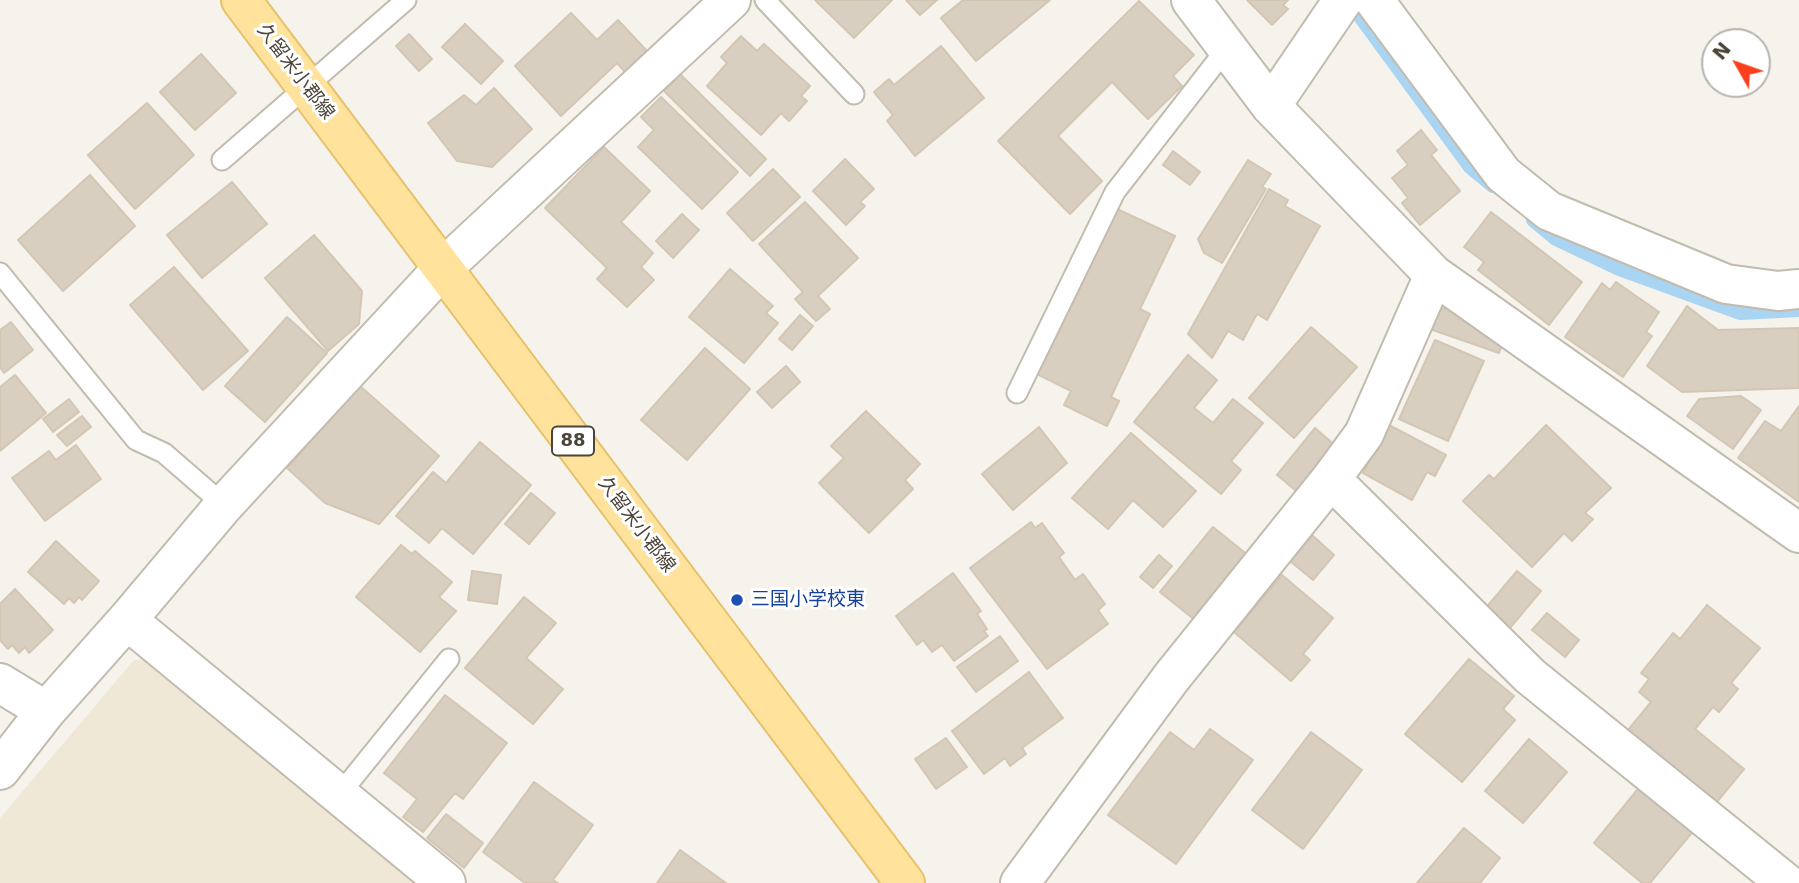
<!DOCTYPE html>
<html>
<head>
<meta charset="utf-8">
<style>
	body { margin:0 }
	#map { position:relative; width:1799px; height:883px; overflow:hidden; background:#f6f3ec; font-family:"DejaVu Sans",sans-serif }
	canvas { display:block }
	.north { position:absolute; left:1701px; top:28px; width:70px; height:70px; box-sizing:border-box; background:#fff; border:2px solid #b7b4b0; border-radius:50%; rotate:310deg; font-size:19px; font-weight:700; line-height:28px; text-align:center; color:#4b4439 }
	.north::after { content:''; display:block; margin:auto; width:24px; height:32px; background:#fc3f1d; clip-path:polygon(50% 0,100% 100%,50% 72%,0 100%) }
</style>
</head>
<body>
<div id="map">
<canvas width="1799" height="883"></canvas>
<div class="north">N</div>
</div>
<script>
const c = document.querySelector('canvas').getContext('2d');
c.lineJoin = 'round';
function fill(path, color) {
  c.fillStyle = color;
  c.fill(path, 'evenodd');
}
function poly(rows) {
  const path = new Path2D();
  for (const r of rows) {
    path.moveTo(r[0], r[1]);
    for (let i = 2; i < r.length; i += 2) path.lineTo(r[i], r[i + 1]);
  }
  return path;
}
function strokePath(path, color, width, dash) {
  c.strokeStyle = color;
  c.lineWidth = width;
  c.lineCap = dash ? 'butt' : 'round';
  c.setLineDash(dash || []);
  c.stroke(path);
}
function write(font, color, halo, rows, align = 'center') {
  c.font = font + ' "DejaVu Sans","Noto Sans JP",sans-serif';
  c.lineWidth = 6;
  c.setLineDash([]);
  c.textBaseline = 'middle';
  c.strokeStyle = halo;
  c.fillStyle = color;
  for (const [text, x, y, turn = 0] of rows) {
    c.save();
    c.translate(x, y);
    c.rotate((+turn || 0) * Math.PI / 180);
    c.textAlign = isNaN(turn) ? turn : align;
    if (halo) c.strokeText(text, 0, 0);
    c.fillText(text, 0, 0);
    c.restore();
  }
}
fill(poly([
	[149,659,424,883,0,883,0,818,134,660]
]), '#efe8d6');
strokePath(poly([
	[1348,0,1470,167,1493,186],
	[1533,220,1556,239,1619,269,1740,313,1799,310]
]), '#a9d4f2', 14);
const building = poly([
	[815,0,892,0,854,38,815,0],
	[906,0,937,0,920,15,906,0],
	[963,0,1050,0,976,61,941,18,963,0],
	[1247,0,1288,0,1283,5,1288,9,1272,25,1247,0],
	[1139,1,1194,55,1173,76,1182,86,1148,119,1112,82,1058,136,1102,181,1070,214,998,141,1139,1],
	[571,13,597,40,618,20,647,51,625,72,617,63,561,116,515,66,571,13],
	[465,24,503,61,481,84,442,47,465,24],
	[409,34,432,59,419,71,396,46,409,34],
	[741,36,757,51,764,44,810,86,801,96,807,101,789,121,781,113,761,135,707,86,727,63,721,57,741,36],
	[941,46,984,98,915,156,887,121,893,115,874,92,889,79,894,85,941,46],
	[201,54,236,93,195,130,160,92,201,54],
	[680,74,766,159,750,176,664,91,680,74],
	[494,88,532,129,492,167,457,161,428,123,464,95,476,105,494,88],
	[661,97,738,172,702,209,638,147,654,130,641,117,661,97],
	[147,103,194,155,135,209,88,155,147,103],
	[1421,130,1437,150,1431,155,1460,191,1420,225,1402,203,1408,198,1392,178,1408,165,1397,151,1421,130],
	[604,147,650,191,621,222,653,253,641,267,654,280,627,307,597,279,607,268,545,208,604,147],
	[1173,151,1200,172,1190,185,1163,165,1173,151],
	[845,159,874,189,860,202,865,206,846,225,813,191,845,159],
	[1248,160,1271,174,1262,187,1266,189,1222,263,1204,253,1198,239,1248,160],
	[773,169,800,197,753,241,727,213,773,169],
	[90,175,135,226,63,291,18,240,90,175],
	[232,182,267,224,202,278,167,235,232,182],
	[1269,189,1288,200,1285,206,1320,226,1267,320,1257,314,1243,340,1228,331,1212,358,1188,334,1269,189],
	[805,202,858,258,818,296,830,309,816,321,795,299,803,292,759,244,805,202],
	[1117,209,1175,236,1140,309,1150,314,1111,397,1119,401,1107,426,1064,405,1071,391,1037,374,1117,209],
	[1491,212,1582,282,1549,325,1478,270,1484,262,1464,247,1491,212],
	[682,214,699,230,673,258,656,241,682,214],
	[314,235,362,291,359,324,328,351,265,278,314,235],
	[174,267,248,351,203,390,130,305,174,267],
	[730,269,773,306,766,313,778,323,744,363,689,317,730,269],
	[1616,282,1659,312,1646,332,1652,336,1623,377,1565,337,1602,283,1610,290,1616,282],
	[1687,306,1718,330,1799,328,1799,388,1682,392,1647,366,1687,306],
	[1458,308,1503,342,1499,353,1427,328,1434,309,1458,308],
	[800,315,813,326,792,350,779,339,800,315],
	[287,317,327,353,265,422,225,386,287,317],
	[11,322,33,350,4,373,0,367,0,330,11,322],
	[1311,327,1357,367,1294,438,1249,398,1311,327],
	[1435,340,1484,361,1448,441,1399,419,1435,340],
	[705,348,750,389,687,460,641,420,705,348],
	[1188,355,1217,380,1194,408,1213,423,1233,399,1263,423,1231,461,1241,470,1221,494,1134,422,1188,355],
	[786,366,800,382,772,408,757,392,786,366],
	[15,375,46,413,0,451,0,387,15,375],
	[360,386,439,456,379,524,325,503,287,468,360,386],
	[1741,396,1761,410,1733,449,1687,416,1699,399,1741,396],
	[69,399,79,412,53,432,43,419,69,399],
	[1799,406,1799,502,1738,458,1765,421,1781,431,1799,406],
	[866,411,920,464,905,480,913,489,869,533,819,483,844,458,831,446,866,411],
	[82,416,91,427,67,446,57,435,82,416],
	[1389,425,1446,455,1435,476,1427,472,1412,500,1363,473,1389,425],
	[1546,425,1611,488,1585,513,1593,519,1572,541,1564,533,1532,567,1463,501,1489,475,1494,479,1546,425],
	[1039,427,1067,463,1013,510,982,474,1039,427],
	[1315,428,1338,448,1300,494,1277,475,1315,428],
	[1131,433,1196,491,1163,527,1133,500,1108,529,1072,498,1131,433],
	[480,442,531,485,473,554,442,528,429,543,396,516,433,472,446,483,480,442],
	[76,445,101,479,45,521,12,478,49,451,56,460,76,445],
	[531,493,555,513,529,544,505,524,531,493],
	[1031,522,1035,528,1042,523,1064,553,1059,557,1075,580,1083,574,1105,604,1098,610,1108,624,1047,669,970,568,1031,522],
	[1213,527,1249,556,1196,621,1160,592,1213,527],
	[1312,535,1334,555,1313,580,1290,561,1312,535],
	[56,541,99,581,82,600,79,597,74,603,69,598,64,604,28,572,56,541],
	[401,545,412,554,415,551,452,582,439,597,456,611,420,652,356,597,401,545],
	[1159,555,1172,566,1153,588,1140,577,1159,555],
	[472,571,501,575,497,604,468,600,472,571],
	[1517,571,1541,591,1509,629,1485,609,1517,571],
	[953,573,981,611,977,614,987,629,984,631,988,636,954,661,942,645,932,652,923,640,917,645,896,616,953,573],
	[1282,575,1333,618,1303,654,1310,660,1291,681,1234,632,1282,575],
	[15,589,53,630,29,653,25,647,19,653,12,645,8,649,0,640,0,604,15,589],
	[524,597,556,623,526,658,563,689,533,724,465,668,524,597],
	[1707,605,1760,648,1731,683,1738,689,1719,712,1713,707,1695,729,1744,769,1712,808,1624,735,1651,702,1639,692,1649,679,1641,673,1673,633,1680,639,1707,605],
	[1547,613,1579,640,1565,657,1532,630,1547,613],
	[1000,636,1018,661,976,692,957,667,1000,636],
	[1469,659,1514,696,1503,709,1515,720,1462,782,1405,734,1469,659],
	[1029,672,1063,718,1022,748,1026,754,1010,766,1005,758,984,774,952,731,1029,672],
	[445,695,507,743,463,799,455,793,423,832,403,817,417,799,384,773,445,695],
	[1210,729,1253,760,1176,864,1108,815,1170,732,1194,750,1210,729],
	[1311,732,1362,770,1303,849,1252,810,1311,732],
	[946,738,967,767,936,789,915,759,946,738],
	[1529,739,1567,772,1523,823,1485,791,1529,739],
	[534,782,593,825,553,880,558,883,525,883,483,852,534,782],
	[1642,784,1695,829,1650,883,1642,883,1594,843,1642,784],
	[446,814,483,843,464,868,427,838,446,814],
	[1464,828,1500,858,1480,883,1417,883,1464,828],
	[680,850,726,883,657,883,680,850]
]);
fill(building, '#d8cfc1');
strokePath(building, '#d3c7b4', 2);
const lane = poly([
	[765,0,854,94],
	[222,160,406,0],
	[0,273,136,440,164,453,224,505],
	[1017,393,1115,192,1227,48],
	[339,795,449,659]
]);
const street = poly([
	[1191,0,1271,106,1434,275,1799,533],
	[1374,0,1503,174,1549,211,1726,284,1778,291,1799,289],
	[1271,106,1343,0],
	[1331,479,1530,676,1786,883],
	[127,620,446,883],
	[0,683,46,711],
	[0,770,46,711,127,620,224,505,443,268,731,0],
	[1020,883,1171,678,1331,479,1364,434,1434,275]
]);
const primary = poly([
	[241,0,905,883]
]);
strokePath(lane, '#c2bbae', 23);
strokePath(street, '#c2bbae', 42);
strokePath(primary, '#e6c16a', 42);
strokePath(lane, '#fff', 19);
strokePath(street, '#fff', 38);
strokePath(primary, '#ffe39c', 38);
for (const [x, y, r, color] of [
	[737,600,7,"#1a4fb4"]
]) {
  const dot = new Path2D();
  dot.arc(x, y, r, 0, 2 * Math.PI);
  c.fillStyle = color;
  c.fill(dot);
  strokePath(dot, '#fff', 2.5);
}
for (const [x, y, w] of [
	[573,441,42]
]) {
  const box = new Path2D();
  box.roundRect(x - w / 2, y - 14.5, w, 29, 5);
  c.fillStyle = '#fff';
  c.fill(box);
  strokePath(box, '#4b4439', 2);
}
write('bold 18px', '#4b4439', null, [
	["88",573,441]
]);
write('19px', '#4b4439', '#fff', [
	["久留米小郡線",295,72,53],
	["久留米小郡線",636,525,53]
]);
write('19px', '#164399', '#fff', [
	["三国小学校東",751,600]
], 'left');
</script>
</body>
</html>
